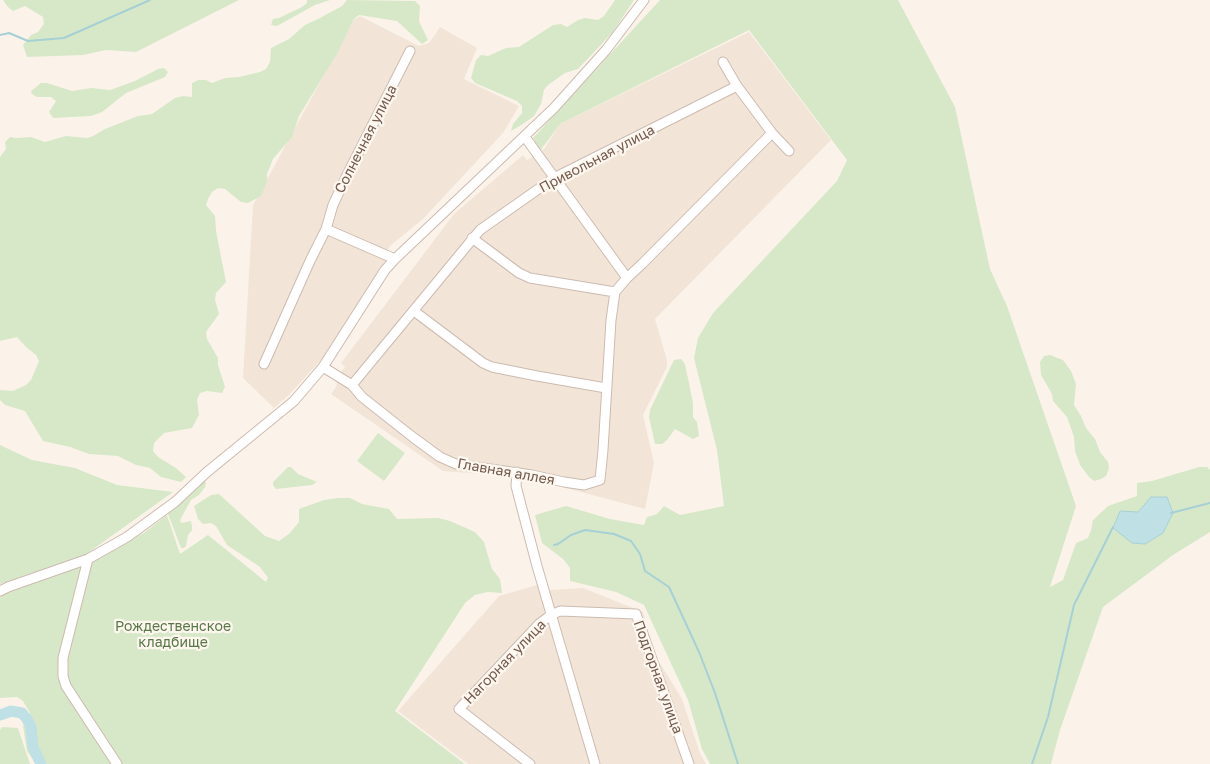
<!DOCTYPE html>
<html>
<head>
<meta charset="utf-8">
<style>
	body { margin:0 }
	canvas { display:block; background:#fbf3e9 }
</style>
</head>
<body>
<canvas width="1210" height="764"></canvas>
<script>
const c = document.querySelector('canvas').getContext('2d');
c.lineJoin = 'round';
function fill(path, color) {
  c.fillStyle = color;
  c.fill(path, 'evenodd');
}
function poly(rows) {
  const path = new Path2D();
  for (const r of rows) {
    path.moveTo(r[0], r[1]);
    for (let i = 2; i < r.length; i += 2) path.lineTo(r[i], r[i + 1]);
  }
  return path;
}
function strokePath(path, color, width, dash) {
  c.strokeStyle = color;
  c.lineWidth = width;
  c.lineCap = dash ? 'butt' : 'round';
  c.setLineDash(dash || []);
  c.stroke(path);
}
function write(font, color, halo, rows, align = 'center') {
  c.font = font + ' "Golos Text",sans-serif';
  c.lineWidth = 4.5;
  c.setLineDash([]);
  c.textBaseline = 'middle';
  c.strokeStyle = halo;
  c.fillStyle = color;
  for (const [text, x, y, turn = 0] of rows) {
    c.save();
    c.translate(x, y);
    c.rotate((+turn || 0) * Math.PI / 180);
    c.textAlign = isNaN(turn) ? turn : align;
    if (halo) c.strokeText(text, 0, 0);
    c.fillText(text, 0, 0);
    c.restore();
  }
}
fill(poly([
	[360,16,419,46,429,43,440,27,477,48,464,79,519,106,503,133,423,219,390,246,383,257,387,258,328,352,289,395,274,408,243,378,253,205,354,20],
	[749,32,831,140,655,319,667,360,667,367,643,415,654,463,645,509,528,478,443,471,331,394,336,387,338,376,345,367,341,363,454,214,523,155,527,160,544,149,560,124],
	[547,582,549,590,583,588,643,612,655,655,682,699,700,753,706,764,468,764,398,711,499,596]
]), '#f2e5d8');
fill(poly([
	[3,0,239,0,136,52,106,50,83,55,27,57,23,45,31,35,38,32,44,24,43,17,25,6,13,11,8,7],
	[307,0,330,0,315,5,277,26,271,25,273,19,279,18,302,7,307,3],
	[347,0,415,1,420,6,419,21,428,40,422,44,397,21,359,15,354,19,338,52,299,116,292,137,273,159,267,174,267,182,261,196,248,203,241,202,225,189,218,188,212,192,208,199,206,205,215,216,216,231,226,282,216,293,215,300,219,314,206,332,207,339,218,358,218,365,225,387,222,393,207,391,200,393,197,400,199,415,192,428,164,433,154,443,153,451,158,457,176,468,186,477,181,482,161,477,150,468,136,465,118,456,89,454,70,447,43,441,25,411,5,405,0,400,0,390,13,391,26,385,31,380,39,361,36,355,26,347,17,337,0,341,0,157,6,149,5,142,10,137,17,138,31,137,45,142,66,136,87,138,93,136,105,129,138,116,152,114,175,98,183,96,192,97,192,83,198,80,206,80,212,83,225,78,239,77,260,72,266,69,270,62,271,48,289,39,305,25,318,19,342,6],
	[615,0,634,0,613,32,578,69,565,73,548,85,544,90,541,104,534,116,523,124,511,131,513,124,522,113,522,106,517,101,475,83,471,78,476,60,481,55,488,56,506,48,519,47,553,25,561,24,567,27,578,20,585,18,598,20,604,16],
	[660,0,898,0,955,107,990,269,1007,306,1076,506,1050,587,1063,580,1076,543,1088,538,1091,530,1093,520,1108,506,1137,496,1137,483,1152,481,1199,467,1207,467,1210,470,1210,532,1173,555,1103,607,1060,730,1051,764,710,764,702,749,688,700,644,605,616,592,570,581,570,568,563,559,542,543,535,515,566,506,610,519,644,525,647,517,657,514,664,506,680,515,724,506,717,450,694,358,698,338,713,313,837,181,847,160,749,30,560,124,540,151,533,138],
	[1151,497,1167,498,1173,513,1163,533,1145,544,1132,543,1113,527,1120,511,1138,512],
	[164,68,168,72,165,77,126,93,102,112,91,116,53,118,49,112,56,101,51,97,37,97,32,94,31,91,41,83,47,83,72,91,91,88,110,90,135,81,158,69],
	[1050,355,1063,360,1071,371,1076,384,1074,405,1081,416,1086,428,1095,439,1100,452,1108,462,1109,468,1106,476,1101,479,1094,481,1089,477,1080,465,1075,451,1074,437,1067,417,1053,401,1052,394,1041,375,1040,362,1044,356],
	[681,359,685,364,693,403,693,417,697,422,699,436,693,439,675,429,667,440,662,444,655,444,649,417,650,410,671,366,674,360],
	[378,433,405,453,384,481,357,461],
	[0,445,32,460,75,468,117,485,173,492,85,555,0,584],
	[288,467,291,467,298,474,317,482,312,485,276,489,273,485,273,482],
	[204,481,206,483,205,487,199,495,191,500,180,520,181,523,191,521,192,527,192,530,188,535,186,546,184,548,181,548,168,514,171,508],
	[219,494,265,536,279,541,290,533,299,522,299,509,324,500,338,498,350,498,362,504,389,509,397,519,438,518,450,521,475,532,484,542,492,569,500,579,502,593,488,592,475,595,465,603,395,711,465,764,36,764,27,751,23,726,27,722,31,726,30,713,23,701,17,697,0,698,0,597,9,592,96,560,145,532,167,515,180,554,208,535,266,582,268,578,260,567,227,545,216,526,211,523,203,524,198,519,194,506,211,495],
	[2,727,18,728,30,764,0,764,0,730]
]), '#d7e8c8');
const water = poly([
	[1151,497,1167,497,1173,513,1163,533,1145,544,1132,543,1113,528,1120,511,1138,512,1151,497]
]);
fill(water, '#bfe0e4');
strokePath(water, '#a6d0d5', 1);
strokePath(poly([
	[0,35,9,33,28,41,64,38,150,0],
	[1171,513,1210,503],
	[554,545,558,544,571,535,585,530,614,534,631,541,640,554,645,571,669,587,699,652,715,693,738,764],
	[1032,764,1048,717,1074,605,1113,527]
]), '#a6d0d5', 2);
strokePath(poly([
	[0,715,11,711,22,713,27,719,31,727,33,747,41,764]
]), '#bfe0e4', 11);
const minor = poly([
	[723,62,737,86,772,133,789,151],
	[525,137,627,278],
	[326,229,395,259],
	[472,238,519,273,530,278,615,292],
	[414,311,483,363,492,367,537,376,606,388],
	[264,364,310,261,326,229,333,205,346,177,410,51],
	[323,367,352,385,362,397,414,438,440,457,456,464,532,475,564,482,584,485,600,480,603,450,611,320,615,292,627,278,642,264,772,133],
	[352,385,480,230,554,178,737,86],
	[517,472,516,486,537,566,595,764],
	[88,559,63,658,63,676,66,686,117,764],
	[0,591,8,587,88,559,127,537,175,502,207,472,294,401,323,367,385,270,395,259,554,108,606,50,644,0],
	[530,764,459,709,539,624,551,615,560,611,636,614,689,764]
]);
strokePath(minor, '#ccbbb0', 11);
strokePath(minor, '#fff', 9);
write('14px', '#745a4e', '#fef7ef', [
	["Солнечная улица",366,139,-63],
	["Привольная улица",597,159,-28],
	["Главная аллея",506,472,10],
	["Нагорная улица",505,662,-46],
	["Подгорная улица",658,677,70]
]);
write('14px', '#587847', '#fef7ef', [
	["Рождественское",173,627],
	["кладбище",173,643]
]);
</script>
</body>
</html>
